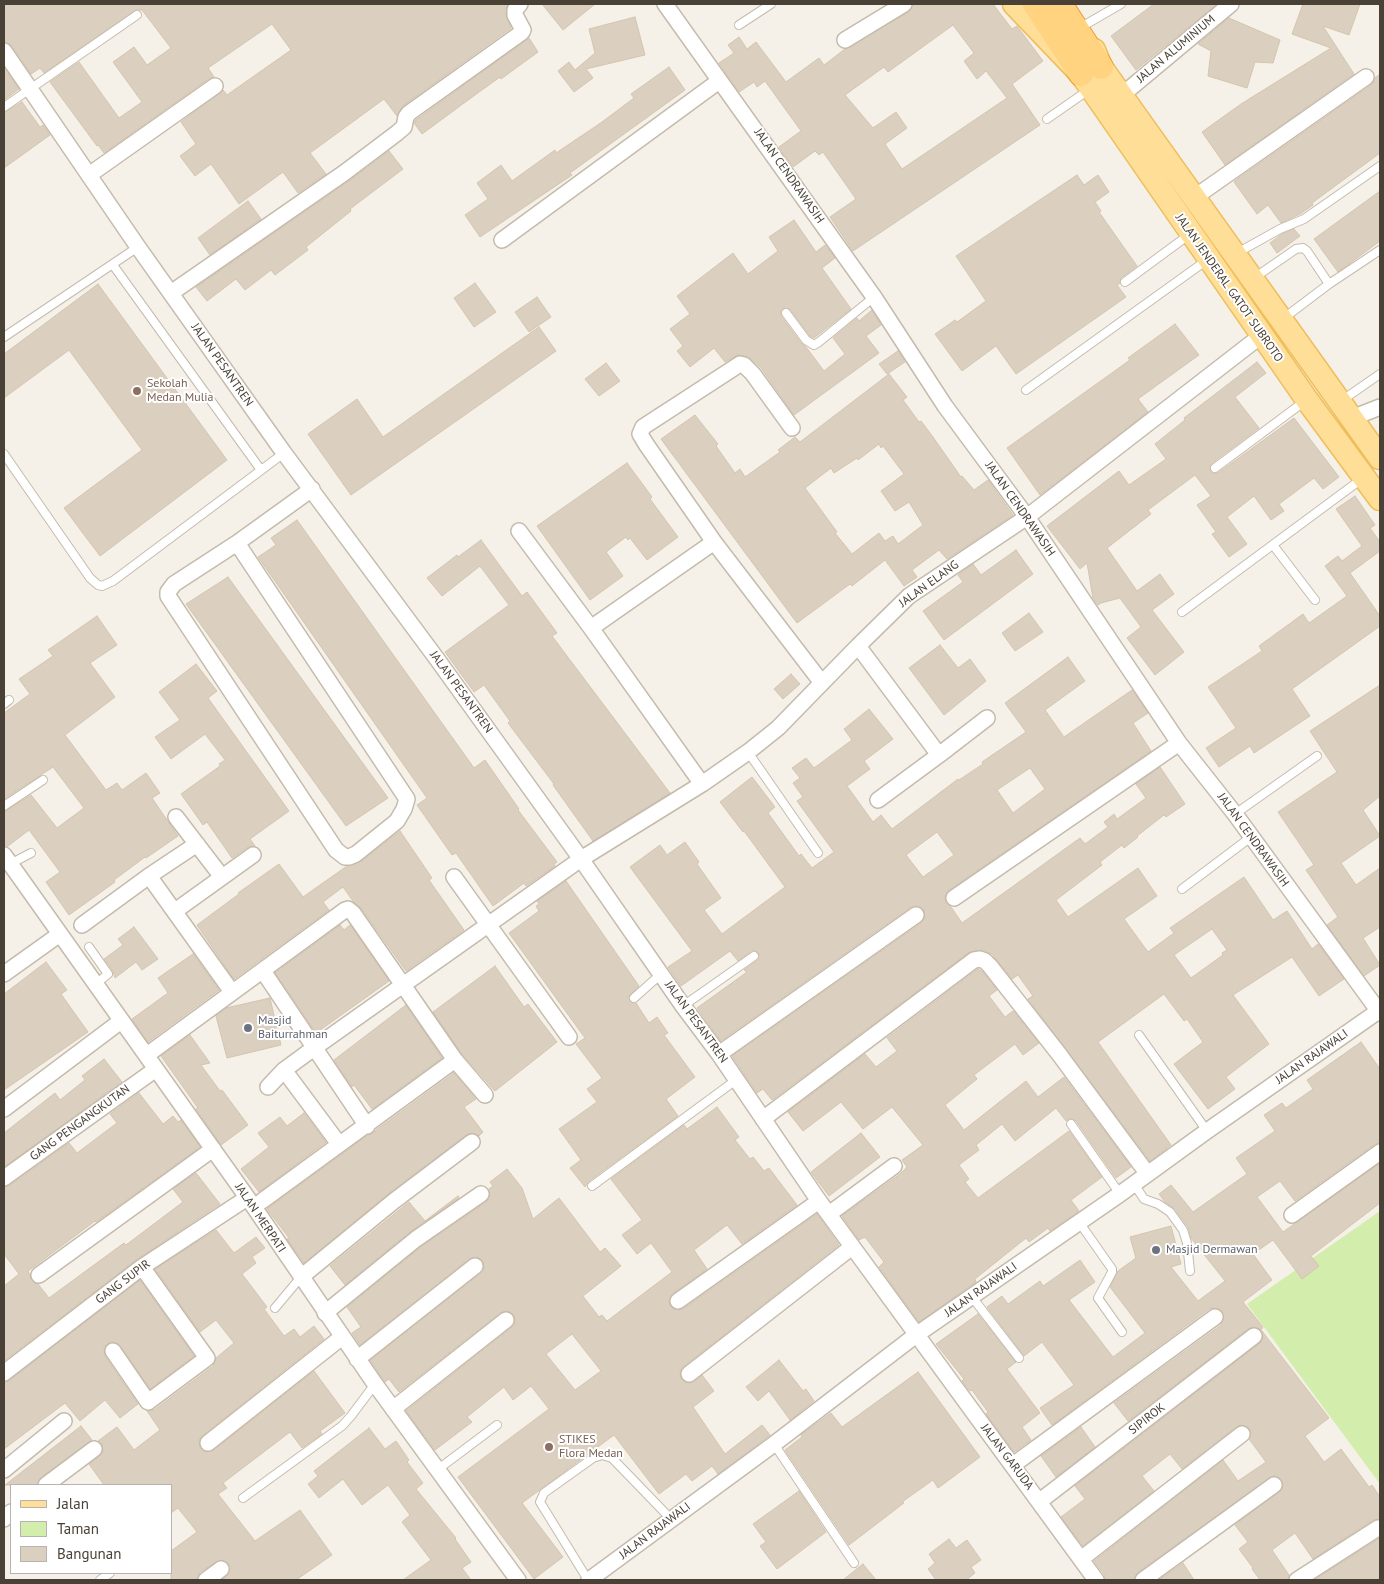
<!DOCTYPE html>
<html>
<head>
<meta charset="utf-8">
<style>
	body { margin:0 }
	#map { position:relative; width:1384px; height:1584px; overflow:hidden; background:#f5f1e8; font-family:"PT Sans",sans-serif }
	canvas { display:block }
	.frame { position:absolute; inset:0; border:5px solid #4a4136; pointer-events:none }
	.legend { position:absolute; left:10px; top:1484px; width:162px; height:90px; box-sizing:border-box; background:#fff; border:1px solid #b7b3af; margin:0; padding:6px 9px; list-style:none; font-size:15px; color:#4a4136 }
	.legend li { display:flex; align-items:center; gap:10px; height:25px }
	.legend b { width:25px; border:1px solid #b7b3af }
</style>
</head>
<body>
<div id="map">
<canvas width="1384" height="1584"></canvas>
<div class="frame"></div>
<ul class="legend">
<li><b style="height:6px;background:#ffde97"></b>Jalan</li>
<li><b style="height:14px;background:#d3edad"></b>Taman</li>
<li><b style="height:14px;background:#dbcfbf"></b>Bangunan</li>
</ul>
</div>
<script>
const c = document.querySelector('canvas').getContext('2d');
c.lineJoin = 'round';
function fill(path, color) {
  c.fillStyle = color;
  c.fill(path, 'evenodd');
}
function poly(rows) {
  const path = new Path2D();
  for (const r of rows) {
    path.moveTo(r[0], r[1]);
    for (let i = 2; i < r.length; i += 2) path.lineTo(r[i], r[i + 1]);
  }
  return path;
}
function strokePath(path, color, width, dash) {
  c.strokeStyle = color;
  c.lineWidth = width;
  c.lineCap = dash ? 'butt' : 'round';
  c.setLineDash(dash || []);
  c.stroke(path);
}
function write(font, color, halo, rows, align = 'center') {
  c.font = font + ' "PT Sans",sans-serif';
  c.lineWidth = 4;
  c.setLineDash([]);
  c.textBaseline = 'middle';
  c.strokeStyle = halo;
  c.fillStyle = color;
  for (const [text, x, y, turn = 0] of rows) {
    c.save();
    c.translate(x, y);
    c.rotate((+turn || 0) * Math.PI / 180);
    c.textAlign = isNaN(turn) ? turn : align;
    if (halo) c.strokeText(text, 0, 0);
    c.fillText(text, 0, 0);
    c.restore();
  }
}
fill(poly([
	[1380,1211,1380,1484,1247,1304]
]), '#d3edad');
const building = poly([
	[4,4,508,4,506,15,511,28,404,105,397,116,384,99,310,153,326,174,298,193,283,172,239,204,211,164,195,176,180,156,196,144,181,122,223,90,227,95,291,50,272,24,208,68,214,77,210,78,104,153,98,145,97,146,50,82,79,62,119,118,142,102,113,62,134,47,147,65,171,48,142,10,136,10,44,73,40,68,31,74,12,46,4,42,4,4],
	[542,4,595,4,563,30,542,4],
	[913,4,993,4,1012,29,1017,26,1043,61,1012,84,1040,125,853,251,830,217,856,199,823,152,819,155,815,151,793,167,779,147,801,131,765,81,757,87,754,82,739,92,719,63,734,53,728,45,739,37,747,49,756,42,786,82,819,58,824,65,845,49,909,12,913,4],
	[953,25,974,53,964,61,977,79,986,71,1007,98,902,169,885,144,907,128,896,112,873,128,845,95,884,67,888,72,953,25],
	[1154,4,1217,4,1136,70,1111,36,1154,4],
	[1303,4,1360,4,1349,35,1323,26,1354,74,1225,165,1202,132,1241,104,1331,48,1292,34,1303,4],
	[635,17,645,55,586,69,593,78,574,92,558,71,569,62,575,70,595,53,589,29,635,17],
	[1229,18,1280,40,1273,63,1255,62,1247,88,1208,76,1211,51,1198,44,1229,18],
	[529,38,538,52,501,79,500,77,475,95,422,134,414,123,416,120,529,38],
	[4,67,19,89,4,100,4,67],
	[669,67,685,90,570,173,572,175,480,237,465,215,488,199,477,183,501,165,512,181,555,150,556,153,602,122,634,98,631,94,669,67],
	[1380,74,1380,153,1312,203,1313,205,1300,214,1281,223,1268,205,1257,214,1234,182,1236,180,1371,85,1375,78,1380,74],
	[22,102,40,127,43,125,50,135,4,168,4,113,22,102],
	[389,151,403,169,350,209,351,211,306,247,308,250,275,275,271,270,245,290,236,279,207,301,196,287,349,181,389,151],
	[1077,175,1084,185,1098,175,1109,192,1095,202,1101,211,1099,212,1137,266,1121,278,1120,283,1117,285,1126,297,1016,374,996,346,962,371,935,334,955,320,957,322,986,301,956,256,1077,175],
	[1380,191,1380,241,1338,272,1314,239,1380,191],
	[248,201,261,219,210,255,198,238,248,201],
	[794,220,816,252,825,245,835,258,822,268,851,309,814,338,810,336,790,309,783,308,781,311,781,316,801,343,806,347,824,371,845,354,833,338,857,318,859,321,872,310,881,325,866,336,879,353,794,415,761,368,750,358,738,355,725,362,714,348,690,367,677,351,683,346,670,329,690,314,677,296,733,253,748,274,778,251,769,237,794,220],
	[1294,229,1300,236,1277,253,1270,243,1282,234,1294,229],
	[475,283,496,312,474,327,454,298,475,283],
	[98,284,227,460,100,556,64,508,142,450,69,350,4,398,4,354,98,284],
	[537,297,551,317,529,332,515,312,537,297],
	[1175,324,1199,355,1138,399,1148,412,1040,495,1007,448,1130,360,1128,358,1175,324],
	[539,327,556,351,351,495,308,434,357,399,383,437,539,327],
	[898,351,905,362,887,374,879,364,898,351],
	[1257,362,1266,373,1235,397,1259,428,1212,463,1210,466,1210,471,1213,473,1218,473,1294,418,1339,477,1323,489,1314,478,1279,504,1284,511,1271,520,1254,496,1227,517,1247,544,1229,557,1212,534,1216,532,1197,505,1211,496,1195,475,1148,510,1151,514,1107,548,1137,591,1160,574,1174,594,1152,610,1184,652,1155,675,1127,638,1141,627,1120,598,1101,603,1098,605,1093,598,1087,563,1080,569,1047,526,1119,471,1129,485,1166,459,1155,444,1185,420,1184,418,1257,362],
	[606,363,620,381,599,396,585,379,606,363],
	[889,374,907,397,903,400,919,422,921,421,933,437,961,477,962,476,974,490,988,480,1013,515,947,559,939,550,912,570,917,577,904,586,885,560,852,586,850,584,797,623,661,439,695,415,718,444,716,446,735,473,740,469,745,477,780,452,778,450,795,437,800,442,889,374],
	[879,444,881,448,883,446,904,474,881,491,895,511,909,502,923,525,898,544,893,536,885,541,879,533,852,554,835,533,837,532,805,488,831,468,834,473,857,458,858,460,879,444],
	[627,463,652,497,650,499,678,537,647,560,630,538,628,540,626,537,606,552,623,576,590,600,537,526,627,463],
	[1355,496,1375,525,1370,528,1380,542,1380,551,1350,573,1380,616,1380,626,1292,689,1310,716,1254,753,1250,746,1219,767,1206,748,1236,728,1208,687,1262,651,1259,646,1303,614,1309,623,1347,596,1325,566,1338,556,1342,561,1362,546,1336,509,1355,496],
	[297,520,474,768,485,760,519,809,518,810,557,862,554,864,555,866,526,886,524,883,493,906,456,853,452,855,417,805,427,798,258,557,276,545,271,538,297,520],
	[481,540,522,596,527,592,557,633,552,636,670,793,593,841,553,785,554,784,508,723,510,721,484,685,474,692,445,652,509,605,480,566,442,596,427,578,457,555,458,557,481,540],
	[1016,550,1033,574,944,640,923,611,963,582,958,575,973,564,981,575,1016,550],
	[228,577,388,798,346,826,186,604,228,577],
	[1029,613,1043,632,1015,651,1002,633,1029,613],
	[97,616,117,645,90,663,115,697,65,735,106,790,117,783,122,790,146,773,160,793,152,798,178,836,146,858,145,857,114,880,115,882,69,915,46,882,60,872,29,830,8,846,4,846,4,812,31,795,57,828,84,808,53,767,4,799,4,713,30,694,19,679,53,656,48,650,97,616],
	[940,645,958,668,970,659,986,681,944,715,909,668,940,645],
	[1068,657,1085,681,1045,710,1064,737,1132,690,1148,713,1133,723,1151,751,948,891,945,898,946,903,951,907,962,923,1080,838,1085,844,1108,827,1104,822,1114,814,1117,819,1146,798,1136,784,1160,767,1185,804,1166,817,1164,815,1137,836,1138,837,1124,848,1122,845,1100,862,1102,865,1056,900,1068,917,1138,868,1157,896,1124,919,1148,952,1174,933,1170,928,1244,877,1273,920,1287,911,1312,949,1318,944,1344,979,1319,996,1292,957,1233,995,1269,1044,1226,1077,1235,1089,1208,1109,1174,1064,1203,1042,1187,1019,1184,1021,1164,994,1098,1042,1171,1145,1150,1161,1028,999,1033,996,1018,975,1012,979,992,954,983,950,968,953,772,1100,763,1089,757,1093,732,1056,921,923,925,918,924,910,919,906,911,907,721,1041,697,1008,747,972,744,970,758,960,759,953,753,950,738,961,730,951,681,986,668,967,692,951,630,867,660,845,667,855,685,842,699,862,697,864,721,898,704,910,722,934,785,887,744,831,743,832,720,802,752,777,775,807,768,813,799,856,801,854,812,868,834,852,797,801,803,797,793,783,800,778,792,768,806,758,814,768,852,740,844,729,869,709,893,739,864,761,870,769,847,786,873,822,881,815,892,829,958,779,959,780,983,764,982,762,1026,732,1005,703,1068,657],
	[1030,768,1045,789,1013,813,997,790,1030,768],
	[937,832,954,855,923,877,906,855,937,832],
	[1212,929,1227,950,1222,953,1223,955,1191,978,1174,955,1212,929],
	[196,664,217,691,208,698,289,811,250,839,255,846,248,847,232,858,207,822,203,825,181,794,220,766,219,764,225,760,205,734,171,759,155,737,180,720,159,692,196,664],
	[791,674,800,684,783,699,774,689,791,674],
	[1380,685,1380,796,1363,810,1380,836,1341,863,1356,885,1380,868,1380,927,1363,938,1380,965,1364,976,1327,925,1338,917,1306,870,1314,865,1278,812,1337,772,1310,731,1380,685],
	[400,831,432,878,429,880,464,930,406,971,361,908,353,901,343,887,323,902,329,910,234,979,197,925,239,894,238,893,279,864,303,897,347,866,362,861,400,831],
	[566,881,639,986,629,996,630,1001,636,1003,649,1023,657,1017,668,1033,664,1035,695,1077,666,1099,678,1116,589,1181,585,1187,570,1168,581,1160,559,1129,597,1102,587,1089,602,1078,576,1044,585,1038,509,933,539,911,536,906,539,904,537,901,566,881],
	[340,925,344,930,350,925,389,981,316,1033,275,973,340,925],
	[134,927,158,959,142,970,136,962,115,978,113,971,104,959,123,945,118,939,134,927],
	[193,954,219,990,148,1042,132,1019,168,993,158,978,193,954],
	[46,962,67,990,61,994,88,1032,4,1090,4,994,46,962],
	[495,966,524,1007,528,1004,557,1042,495,1091,462,1054,433,1012,495,966],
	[978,969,983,972,997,990,989,996,1005,1017,1013,1011,1039,1043,1023,1055,1015,1044,974,1075,977,1079,945,1105,964,1130,1026,1081,1038,1097,1064,1077,1131,1167,1116,1178,1076,1121,1071,1118,1066,1121,1056,1108,1015,1141,1002,1124,976,1145,979,1150,959,1165,969,1179,965,1182,978,1198,1069,1131,1102,1177,1071,1200,1079,1211,1050,1231,1048,1228,1029,1242,1026,1238,975,1279,976,1282,919,1322,879,1267,884,1262,865,1237,859,1240,842,1216,900,1174,907,1167,902,1160,923,1145,892,1107,863,1129,841,1102,803,1131,788,1112,865,1054,876,1067,897,1051,887,1038,978,969],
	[270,998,281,1045,227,1058,216,1016,226,1008,270,998],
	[406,1005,442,1058,372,1109,354,1085,352,1087,334,1060,406,1005],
	[190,1035,210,1063,201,1065,220,1091,222,1090,248,1125,221,1145,196,1109,198,1108,161,1056,190,1035],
	[1361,1042,1380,1069,1380,1143,1375,1144,1295,1201,1280,1181,1257,1197,1283,1232,1380,1163,1380,1203,1311,1256,1319,1266,1302,1279,1273,1240,1253,1254,1272,1280,1243,1302,1263,1327,1261,1330,1253,1327,1248,1329,1128,1421,1114,1403,1221,1325,1224,1316,1222,1311,1214,1308,1209,1309,1052,1425,1040,1408,1074,1385,1042,1342,1024,1356,987,1307,1002,1296,1008,1304,1040,1281,1043,1286,1080,1260,1095,1282,1069,1300,1113,1357,1145,1333,1110,1287,1118,1271,1136,1258,1130,1237,1171,1226,1181,1264,1171,1267,1198,1301,1225,1281,1191,1238,1188,1227,1175,1209,1165,1202,1159,1194,1171,1185,1193,1212,1247,1174,1236,1158,1275,1131,1264,1115,1282,1103,1286,1108,1313,1089,1307,1080,1361,1042],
	[104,1059,122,1082,4,1167,4,1133,55,1093,60,1100,85,1080,82,1076,104,1059],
	[454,1073,476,1099,464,1107,483,1132,479,1136,471,1133,466,1135,388,1194,304,1263,287,1239,289,1238,267,1209,368,1135,373,1133,376,1130,454,1073],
	[139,1093,163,1124,173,1116,178,1122,181,1120,200,1147,96,1222,95,1221,28,1271,32,1281,38,1284,49,1298,124,1243,126,1245,183,1202,173,1189,196,1173,220,1204,136,1260,4,1361,4,1286,19,1274,4,1254,4,1187,9,1186,69,1143,77,1153,117,1123,110,1114,139,1093],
	[717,1107,739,1137,735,1140,750,1159,753,1157,764,1171,769,1168,797,1205,742,1244,727,1225,694,1250,707,1269,672,1294,669,1301,671,1307,678,1310,683,1309,817,1214,839,1245,683,1367,680,1371,681,1379,686,1383,694,1382,702,1375,714,1391,693,1407,725,1454,762,1425,770,1435,718,1474,712,1466,692,1481,686,1474,659,1494,614,1435,522,1503,563,1557,534,1579,458,1477,549,1409,531,1386,513,1400,504,1387,467,1417,472,1422,435,1450,406,1411,512,1327,515,1323,514,1315,509,1311,500,1313,399,1392,389,1379,385,1382,370,1360,481,1273,484,1269,483,1261,478,1257,469,1259,360,1345,352,1333,361,1327,347,1307,422,1246,486,1202,490,1198,489,1189,493,1186,490,1182,507,1169,522,1188,533,1219,559,1198,600,1252,605,1248,621,1266,583,1296,599,1317,602,1315,607,1321,672,1272,651,1243,637,1254,622,1235,642,1220,611,1179,684,1125,687,1129,717,1107],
	[572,1334,601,1371,575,1390,546,1354,572,1334],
	[304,1113,326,1142,259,1192,241,1169,269,1147,258,1133,280,1117,287,1126,304,1113],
	[861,1133,880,1157,829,1196,811,1172,861,1133],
	[458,1196,459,1198,410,1232,345,1285,330,1266,409,1202,425,1221,458,1196],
	[216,1230,234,1253,256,1237,265,1248,252,1257,256,1263,242,1274,267,1307,264,1309,284,1336,294,1329,300,1337,314,1326,324,1339,202,1436,199,1440,200,1448,205,1452,214,1450,314,1371,345,1413,320,1431,322,1434,302,1448,290,1432,223,1483,227,1488,218,1494,255,1541,300,1510,332,1555,296,1580,222,1580,229,1573,230,1568,228,1563,220,1560,200,1572,197,1580,171,1580,171,1551,197,1532,178,1508,171,1513,171,1485,104,1485,89,1464,103,1452,102,1444,98,1441,117,1427,134,1450,160,1430,147,1411,154,1410,213,1366,216,1358,234,1343,216,1320,200,1332,155,1269,216,1230],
	[140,1280,194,1356,150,1389,120,1345,113,1342,108,1343,104,1347,105,1356,138,1404,120,1418,105,1400,80,1421,65,1403,4,1449,4,1382,10,1380,140,1280],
	[978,1314,1016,1362,1007,1369,1040,1413,1022,1427,1031,1440,1014,1452,986,1414,988,1412,972,1390,970,1391,962,1381,964,1379,936,1344,978,1314],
	[1262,1331,1329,1418,1305,1436,1324,1462,1341,1449,1369,1487,1372,1485,1380,1497,1380,1519,1373,1520,1313,1559,1295,1533,1272,1550,1289,1575,1288,1580,1260,1580,1252,1569,1253,1568,1239,1549,1248,1542,1235,1525,1282,1489,1283,1485,1282,1480,1277,1476,1273,1476,1138,1572,1134,1580,1105,1580,1104,1574,1094,1561,1223,1460,1238,1481,1266,1462,1249,1439,1251,1433,1250,1429,1241,1425,1236,1427,1182,1469,1170,1454,1142,1476,1154,1491,1083,1546,1061,1517,1085,1499,1075,1486,1260,1343,1263,1339,1262,1331],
	[779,1360,803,1391,806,1389,814,1401,790,1420,769,1391,758,1401,746,1387,779,1360],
	[918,1372,980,1457,938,1488,933,1480,902,1502,904,1503,849,1545,785,1450,802,1437,801,1435,831,1413,842,1427,918,1372],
	[81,1426,92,1440,40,1478,37,1485,5,1485,81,1426],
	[1081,1427,1095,1447,1056,1477,1041,1456,1081,1427],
	[369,1428,385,1449,396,1441,409,1460,407,1462,423,1483,416,1489,456,1538,455,1539,471,1562,462,1568,471,1580,403,1580,431,1560,402,1522,410,1515,388,1485,362,1505,343,1479,319,1498,308,1484,318,1476,314,1471,369,1428],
	[799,1491,826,1532,777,1569,760,1546,766,1542,753,1524,799,1491],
	[1380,1538,1380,1580,1314,1580,1380,1538],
	[949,1539,956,1548,967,1540,981,1560,971,1567,975,1573,966,1580,936,1580,928,1569,935,1563,929,1554,949,1539],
	[1183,1563,1194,1580,1159,1580,1183,1563],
	[863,1564,876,1580,843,1580,863,1564]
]);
fill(building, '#dbcfbf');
strokePath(building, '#d4c4ae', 1);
const service = poly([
	[739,25,771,4],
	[1083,26,1121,4],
	[4,107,137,15],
	[1047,119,1090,89],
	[1237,253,1280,229,1304,219,1380,166],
	[113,265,261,470],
	[1254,278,1296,249,1303,248,1307,251,1329,284],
	[1125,282,1190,234],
	[786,313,806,340,814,345,819,342,874,297],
	[1284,318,1329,284,1380,250],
	[4,337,138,247],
	[1026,390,1207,260],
	[1341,401,1380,374],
	[4,454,90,578,98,585,102,586,113,581,284,453],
	[1215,468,1305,401],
	[1273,545,1315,600],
	[1182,612,1363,478],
	[4,704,9,700],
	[748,752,818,853],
	[4,806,43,780],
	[1235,814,1317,756],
	[10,864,31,853],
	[1182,889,1251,837],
	[89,947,108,974,96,984],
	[634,998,661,974],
	[683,1006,754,956],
	[1139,1035,1207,1131],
	[1071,1124,1120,1194],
	[1134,1184,1144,1199,1158,1204,1170,1212,1183,1230,1187,1243,1190,1271],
	[592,1186,736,1080],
	[1079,1222,1112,1269,1112,1272,1098,1298,1122,1332],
	[972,1297,1019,1358],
	[275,1308,301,1277],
	[774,1444,854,1563],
	[437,1470,497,1425],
	[243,1498,342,1426,351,1416,375,1384],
	[100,1580,110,1573],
	[588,1580,540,1502,544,1493,593,1458,602,1455,612,1458,671,1519]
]);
const minor = poly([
	[665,4,874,297,945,406,1027,517,1179,743,1235,814,1380,1013],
	[845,40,904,4],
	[4,51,138,247,284,453,437,659,581,859,683,1006,719,1054,819,1201,1096,1580],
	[1122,95,1231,4],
	[89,175,215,86],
	[1195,197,1366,77],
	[502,240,719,81],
	[171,293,344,173,397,133,404,127,406,117,409,113,521,33,523,30,515,15,515,10,520,4],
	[1352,418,1380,407],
	[792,428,753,374,744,365,740,364,643,427,640,434,646,444,714,542,822,683],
	[519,531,591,628,702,784],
	[237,543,407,799,404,809,397,821,356,854,349,857,345,857,336,850,168,596,168,592,174,584,237,543,312,489],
	[591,628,714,542],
	[858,646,939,755,987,718],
	[878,800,939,755],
	[176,817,222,877],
	[197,844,149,876,232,992],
	[4,855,254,1207,375,1384,518,1580],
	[454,877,569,1037],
	[954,898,1179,743],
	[175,911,253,855],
	[82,925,149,876],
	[263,971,367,1126],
	[4,974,60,934],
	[151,1052,345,910,348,909,353,913,455,1060,485,1095],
	[719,1054,916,915],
	[284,1070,339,1144],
	[268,1087,284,1070,314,1048,581,859,702,784,748,752,778,728,858,646,909,596,1027,517,1262,335],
	[4,1109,121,1021],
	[763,1119,974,960,980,959,985,961,990,966,1059,1054,1147,1173],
	[4,1178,156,1069],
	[262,1201,455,1060],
	[829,1214,894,1166],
	[1292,1215,1380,1152],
	[39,1275,213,1149],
	[301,1277,394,1201,472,1142],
	[678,1301,819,1201],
	[325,1313,416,1239,481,1194],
	[113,1351,148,1402,207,1358,142,1267],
	[357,1359,475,1266],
	[4,1373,142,1267,247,1198],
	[689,1374,852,1247],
	[393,1409,506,1320],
	[208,1443,342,1337],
	[1013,1465,1215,1317],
	[4,1470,64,1421],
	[46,1485,94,1449],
	[1040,1501,1254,1336],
	[4,1519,11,1512],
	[1081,1559,1242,1434],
	[206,1580,221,1569],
	[589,1580,774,1444,916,1335,1120,1194,1207,1131,1380,1010],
	[1143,1580,1274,1485],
	[1297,1580,1378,1528]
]);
const primary = poly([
	[1014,4,1081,74,1307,400,1380,499],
	[1094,50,1101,67,1380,458]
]);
const trunk = poly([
	[1035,4,1081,74],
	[1060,4,1101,67]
]);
strokePath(service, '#c5bbac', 10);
strokePath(minor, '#c5bbac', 18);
strokePath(primary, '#efbe5c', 25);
strokePath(trunk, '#ed9e2b', 26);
strokePath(service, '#fff', 8);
strokePath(minor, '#fff', 15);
strokePath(primary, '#ffde97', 22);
strokePath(trunk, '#ffd380', 24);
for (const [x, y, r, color] of [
	[137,391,5,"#8d6e63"],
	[248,1028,5,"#6b7280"],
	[1156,1250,5,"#6b7280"],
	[549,1447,5,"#8d6e63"]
]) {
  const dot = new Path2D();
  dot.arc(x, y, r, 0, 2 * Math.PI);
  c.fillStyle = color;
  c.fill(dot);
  strokePath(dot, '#fff', 2);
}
write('12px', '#4a4136', '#fff', [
	["JALAN ALUMINIUM",1176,49,-40],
	["JALAN CENDRAWASIH",789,176,55],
	["JALAN JENDERAL GATOT SUBROTO",1229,288,55],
	["JALAN PESANTREN",222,365,55],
	["JALAN CENDRAWASIH",1020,509,55],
	["JALAN ELANG",929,584,-36],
	["JALAN PESANTREN",461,692,54],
	["JALAN CENDRAWASIH",1253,840,54],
	["JALAN PESANTREN",696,1022,54],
	["JALAN RAJAWALI",1312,1057,-35],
	["GANG PENGANGKUTAN",80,1123,-36],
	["JALAN MERPATI",260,1218,56],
	["GANG SUPIR",123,1282,-37],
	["JALAN RAJAWALI",981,1290,-35],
	["SIPIROK",1147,1419,-38],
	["JALAN GARUDA",1007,1457,53],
	["JALAN RAJAWALI",655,1531,-37]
]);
write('12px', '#785e54', '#fff', [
	["Sekolah",147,384],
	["Medan Mulia",147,398],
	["STIKES",559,1440],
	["Flora Medan",559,1454]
], 'left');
write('12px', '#5b616d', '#fff', [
	["Masjid",258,1021],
	["Baiturrahman",258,1035],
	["Masjid Dermawan",1166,1250]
], 'left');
</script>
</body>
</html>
